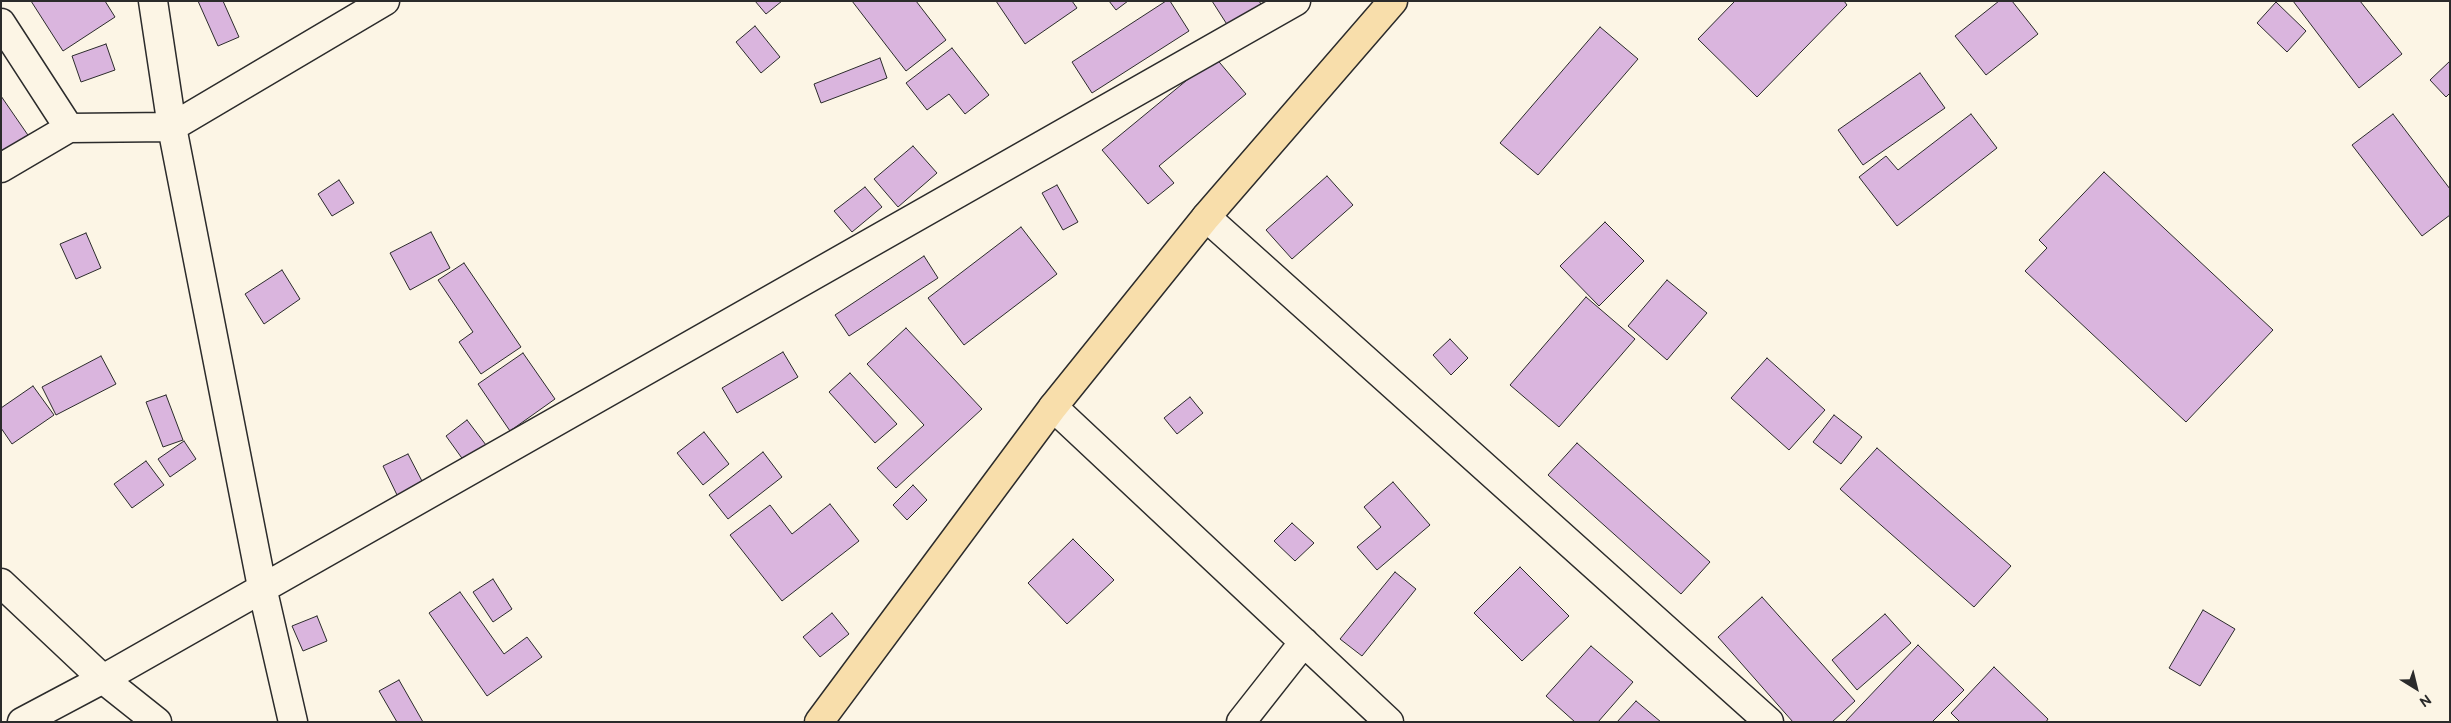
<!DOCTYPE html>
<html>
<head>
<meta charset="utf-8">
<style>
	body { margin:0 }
	#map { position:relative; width:2451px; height:723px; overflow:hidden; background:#fcf5e5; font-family:"Balsamiq Sans",sans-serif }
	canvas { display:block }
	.frame { position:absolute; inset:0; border:2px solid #2b2b2b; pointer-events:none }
	.north { position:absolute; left:2391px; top:663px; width:50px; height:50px; -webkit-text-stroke:4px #fcf5e5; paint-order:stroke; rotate:144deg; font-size:14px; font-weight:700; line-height:20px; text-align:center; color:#2b2b2b }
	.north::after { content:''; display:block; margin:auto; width:18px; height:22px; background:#2b2b2b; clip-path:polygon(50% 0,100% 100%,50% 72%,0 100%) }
</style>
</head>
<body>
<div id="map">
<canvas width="2451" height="723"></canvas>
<div class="frame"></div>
<div class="north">N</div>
</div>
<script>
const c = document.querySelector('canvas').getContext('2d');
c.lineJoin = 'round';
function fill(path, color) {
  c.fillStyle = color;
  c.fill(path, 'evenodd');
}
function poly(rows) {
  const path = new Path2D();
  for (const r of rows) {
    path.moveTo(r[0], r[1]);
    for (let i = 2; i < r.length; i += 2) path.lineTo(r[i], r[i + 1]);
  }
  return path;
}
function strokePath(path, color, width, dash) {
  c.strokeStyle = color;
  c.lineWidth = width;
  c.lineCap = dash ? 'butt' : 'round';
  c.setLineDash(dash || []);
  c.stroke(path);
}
const building = poly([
	[31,1,105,1,115,17,63,51,31,1],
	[198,1,223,1,239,37,218,46,198,1],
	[755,1,782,1,766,14,755,1],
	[852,1,916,1,946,40,906,71,852,1],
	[996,1,1072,1,1077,8,1025,44,996,1],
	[1109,1,1128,1,1116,10,1109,1],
	[1166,1,1170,1,1189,31,1092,93,1072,62,1166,1],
	[1212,1,1259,1,1261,4,1228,26,1212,1],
	[1735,1,1844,1,1847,5,1757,97,1698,39,1735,1],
	[1999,1,2012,1,2038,34,1986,75,1955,36,1999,1],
	[2293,1,2360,1,2402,54,2359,88,2293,1],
	[2276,2,2306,31,2287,52,2257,23,2276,2],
	[755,26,780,57,761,73,736,42,755,26],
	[1600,27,1638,59,1538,175,1500,143,1600,27],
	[106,44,115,70,81,82,72,56,106,44],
	[952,48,989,95,965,114,949,94,927,110,906,83,952,48],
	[1215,57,1246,94,1159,166,1174,183,1148,204,1102,150,1215,57],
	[880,58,887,78,821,103,814,84,880,58],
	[2450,61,2450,93,2446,97,2430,80,2450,61],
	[1920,73,1945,108,1863,165,1838,130,1920,73],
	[1,96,41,154,1,180,1,96],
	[1971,114,1997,148,1897,226,1859,177,1886,156,1898,170,1971,114],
	[2393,114,2450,189,2450,215,2422,236,2352,145,2393,114],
	[913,146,937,173,898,207,874,179,913,146],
	[2104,172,2273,330,2186,422,2025,271,2047,248,2039,240,2104,172],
	[1327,176,1353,205,1292,259,1266,230,1327,176],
	[339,180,354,203,332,216,318,194,339,180],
	[1057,185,1078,222,1063,230,1042,193,1057,185],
	[865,187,882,207,852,232,834,211,865,187],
	[1605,222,1644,261,1599,306,1560,266,1605,222],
	[1021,227,1057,274,964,345,928,298,1021,227],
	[431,232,450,268,410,290,390,253,431,232],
	[86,233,101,268,76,279,60,244,86,233],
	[924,256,938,278,849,336,835,315,924,256],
	[464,263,521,347,481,374,459,342,473,332,438,280,464,263],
	[282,270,300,299,264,324,245,294,282,270],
	[1667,280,1707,313,1667,360,1628,326,1667,280],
	[1586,297,1635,339,1559,427,1510,385,1586,297],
	[906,328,982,409,896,488,877,468,924,425,867,364,906,328],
	[1450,339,1468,358,1451,375,1433,355,1450,339],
	[783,352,798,377,737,413,722,388,783,352],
	[523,353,555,399,510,431,478,384,523,353],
	[101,356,116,384,56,415,42,387,101,356],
	[1767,358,1825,410,1789,450,1731,398,1767,358],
	[850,373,897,424,875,443,829,392,850,373],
	[33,386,54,415,12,444,1,428,1,408,33,386],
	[166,395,183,440,163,447,146,402,166,395],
	[1190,397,1203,413,1177,434,1164,418,1190,397],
	[1834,415,1862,437,1841,464,1813,442,1834,415],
	[467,420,486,445,464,461,446,436,467,420],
	[704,432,729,464,703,485,677,453,704,432],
	[184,441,196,459,170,477,158,459,184,441],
	[1577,443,1710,562,1681,594,1548,475,1577,443],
	[1877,448,2011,566,1974,607,1840,489,1877,448],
	[763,452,782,477,728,519,709,495,763,452],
	[408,454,423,483,398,497,383,466,408,454],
	[146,461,164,485,132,508,114,484,146,461],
	[1393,482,1430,525,1377,570,1357,547,1381,527,1364,507,1393,482],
	[913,485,927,500,907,520,893,505,913,485],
	[830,504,859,541,782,601,730,535,770,505,792,534,830,504],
	[1292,523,1314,543,1295,561,1274,541,1292,523],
	[1073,539,1114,580,1067,624,1028,583,1073,539],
	[1520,567,1569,616,1522,661,1474,613,1520,567],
	[1395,572,1416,589,1362,656,1340,639,1395,572],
	[493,579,512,609,493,622,473,592,493,579],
	[460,592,504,654,527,637,542,657,487,696,429,613,460,592],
	[1762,597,1855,701,1832,722,1793,722,1718,637,1762,597],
	[2203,610,2235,629,2200,686,2169,668,2203,610],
	[832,613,849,634,820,657,803,637,832,613],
	[1885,614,1911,643,1857,690,1832,660,1885,614],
	[317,616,327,641,303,651,292,626,317,616],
	[1918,645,1964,690,1932,722,1845,722,1918,645],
	[1591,646,1633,682,1598,722,1575,722,1546,696,1591,646],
	[1994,667,2048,719,2046,722,1960,722,1951,713,1994,667],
	[399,680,423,722,397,722,379,691,399,680],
	[1636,701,1661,722,1617,722,1636,701]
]);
fill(building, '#dab5de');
strokePath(building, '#2b2b2b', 1);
const minor = poly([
	[153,1,172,127,262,587,293,722],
	[1,23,69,128],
	[1,168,69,128,172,127,385,1],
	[1206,217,1769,722],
	[1053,407,1389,722],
	[1,583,103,679,157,722],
	[22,722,103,679,1296,1],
	[1241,722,1304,642]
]);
const major = poly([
	[819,722,1053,407,1206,217,1393,1]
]);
strokePath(minor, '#2b2b2b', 31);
strokePath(major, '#2b2b2b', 31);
strokePath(minor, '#fcf5e5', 28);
strokePath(major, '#f8deab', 28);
</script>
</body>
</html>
